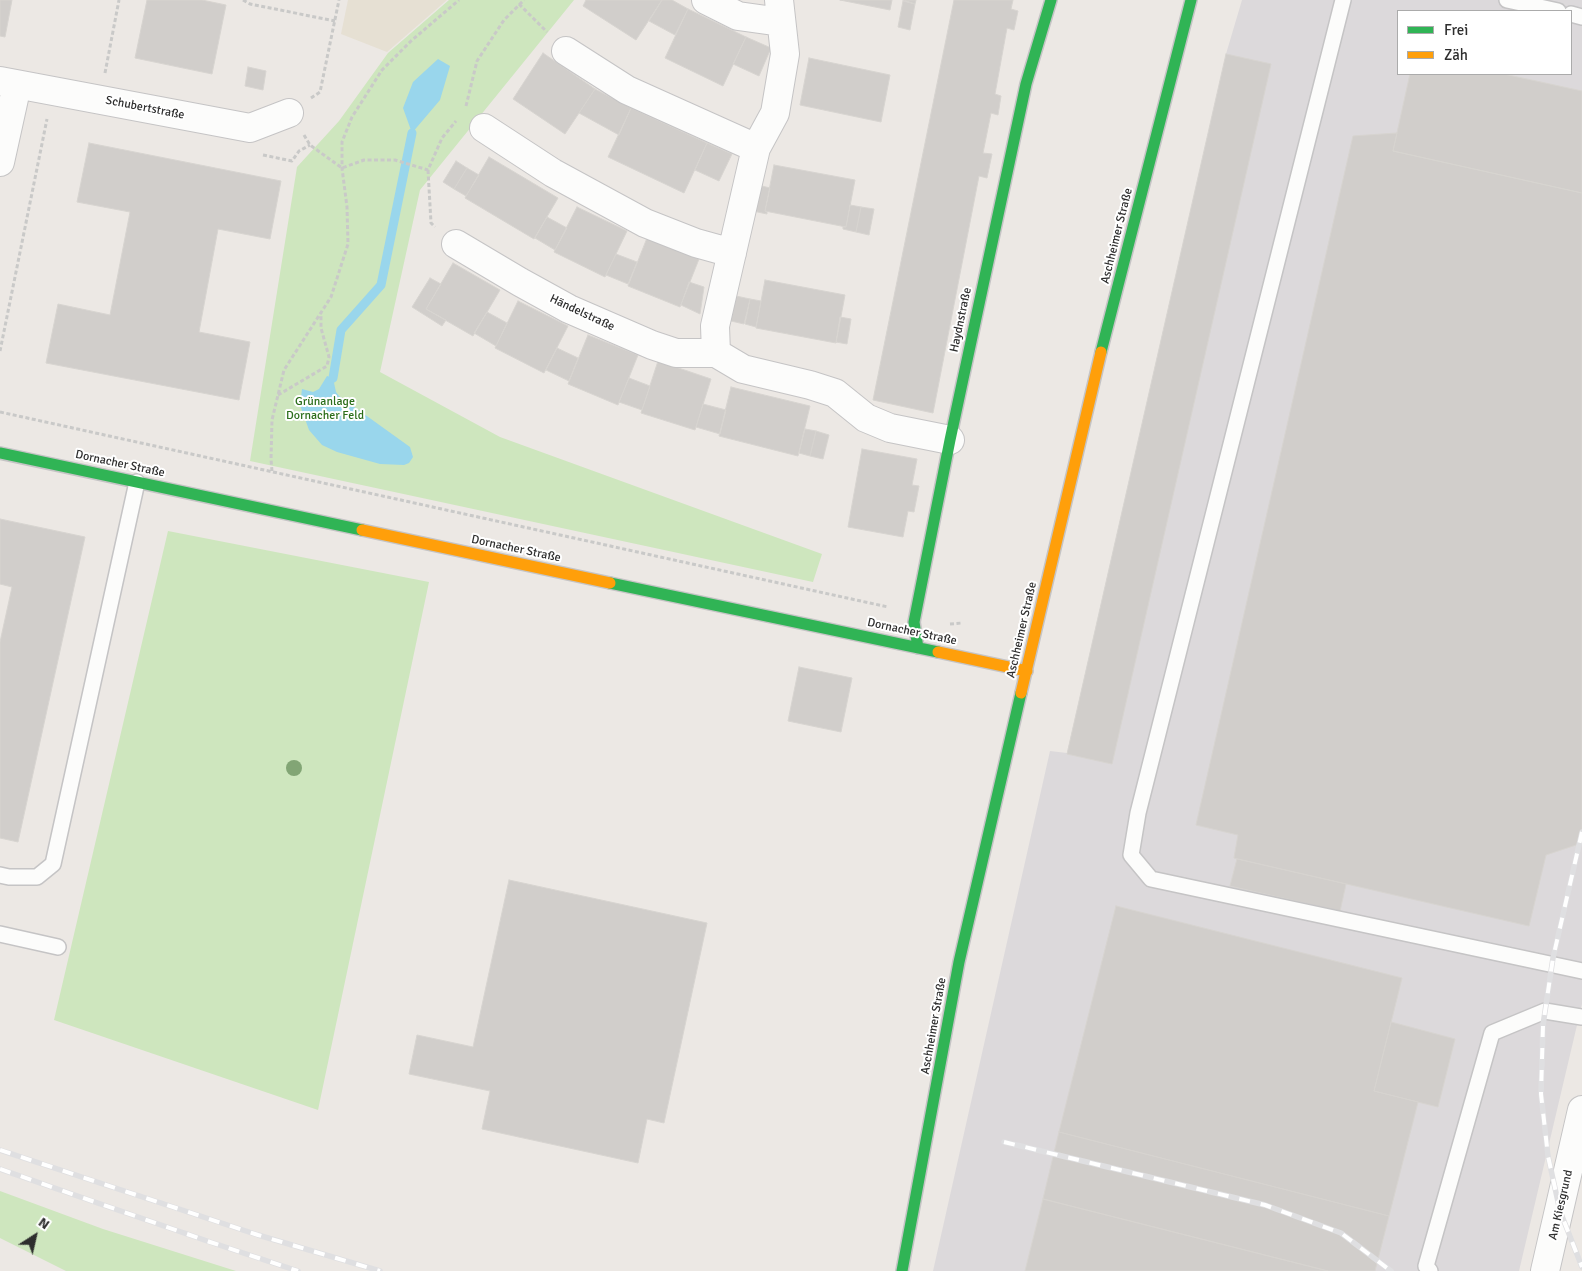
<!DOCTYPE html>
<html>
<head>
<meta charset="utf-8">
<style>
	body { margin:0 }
	#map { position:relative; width:1582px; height:1271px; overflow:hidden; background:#ece8e4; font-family:Signika,sans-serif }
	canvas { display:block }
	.legend { position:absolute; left:1397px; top:10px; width:175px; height:65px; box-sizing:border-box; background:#fff; border:1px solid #ababab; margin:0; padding:6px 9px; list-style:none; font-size:15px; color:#2e2e2e }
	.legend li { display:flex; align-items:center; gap:10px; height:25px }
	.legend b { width:25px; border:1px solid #ababab }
	.north { position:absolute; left:10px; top:1211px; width:50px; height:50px; -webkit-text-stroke:4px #fff; paint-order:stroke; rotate:35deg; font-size:14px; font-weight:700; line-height:20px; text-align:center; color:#2e2e2e }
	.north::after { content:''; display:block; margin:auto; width:18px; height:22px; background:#2e2e2e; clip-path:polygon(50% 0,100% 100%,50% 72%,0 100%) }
</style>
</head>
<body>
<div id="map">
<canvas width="1582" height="1271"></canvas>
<ul class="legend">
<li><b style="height:6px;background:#30b455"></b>Frei</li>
<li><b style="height:6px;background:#ff9f0a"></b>Zäh</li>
</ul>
<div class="north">N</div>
</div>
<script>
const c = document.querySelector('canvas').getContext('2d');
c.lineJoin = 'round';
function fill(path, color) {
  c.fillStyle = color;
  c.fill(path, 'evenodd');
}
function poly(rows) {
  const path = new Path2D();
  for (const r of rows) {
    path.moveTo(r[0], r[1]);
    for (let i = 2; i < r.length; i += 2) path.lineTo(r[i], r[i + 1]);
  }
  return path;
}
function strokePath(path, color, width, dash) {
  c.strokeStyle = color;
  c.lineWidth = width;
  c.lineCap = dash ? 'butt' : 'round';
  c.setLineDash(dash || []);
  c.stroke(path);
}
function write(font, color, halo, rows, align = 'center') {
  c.font = font + ' Signika,sans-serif';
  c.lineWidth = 4;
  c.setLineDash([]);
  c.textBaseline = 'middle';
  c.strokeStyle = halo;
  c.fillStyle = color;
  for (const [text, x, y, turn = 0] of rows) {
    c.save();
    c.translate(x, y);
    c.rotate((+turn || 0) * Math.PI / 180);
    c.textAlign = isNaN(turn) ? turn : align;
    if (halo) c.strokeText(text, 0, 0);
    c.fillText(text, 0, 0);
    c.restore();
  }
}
fill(poly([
	[1242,0,1582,0,1582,1004,1519,1271,933,1271,1050,751,1067,753,1226,54],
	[1398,11,1571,11,1571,74,1398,74]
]), '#dcd9db');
fill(poly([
	[348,0,447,0,387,52,341,34]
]), '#e6e0d3');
fill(poly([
	[449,0,574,0,420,190,380,372,500,437,822,554,813,582,250,461,297,167,339,121,388,53],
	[168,531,429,582,318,1110,54,1020],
	[0,1191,103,1229,236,1271,66,1271,0,1238]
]), '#cee6be');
fill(poly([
	[438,59,450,66,440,100,412,133,403,108,413,82],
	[327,376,333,378,336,392,339,396,410,447,413,457,409,463,404,465,380,464,337,452,322,445,309,430,300,405,302,389,313,392,319,389]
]), '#99d6ec');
strokePath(poly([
	[333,378,341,330,381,285,412,133]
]), '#99d6ec', 9);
const building = poly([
	[0,0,12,0,5,37,0,36,0,0],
	[147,0,202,0,226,5,212,74,135,58,147,0],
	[586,0,662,0,636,40,583,6,586,0],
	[662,0,672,0,688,9,675,35,649,21,662,0],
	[840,0,892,0,890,10,840,0],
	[903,0,916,0,915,4,903,0],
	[954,0,1013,0,1011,9,1018,11,1014,30,1007,28,995,94,1001,96,998,115,991,113,983,153,992,154,987,178,979,176,933,413,873,400,954,0],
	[903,1,915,4,910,30,898,27,903,1],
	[688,9,746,37,723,86,665,58,688,9],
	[746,37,771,48,759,76,733,64,746,37],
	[543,53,595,89,565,134,513,99,543,53],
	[1226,54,1271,64,1112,764,1067,754,1226,54],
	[809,58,890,75,881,122,800,105,809,58],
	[248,67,266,71,263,90,245,86,248,67],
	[1410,74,1504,74,1582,91,1582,193,1393,151,1410,74],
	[595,89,631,108,619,135,579,113,595,89],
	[631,108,707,143,684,193,608,157,631,108],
	[1397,133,1393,151,1582,193,1582,843,1546,855,1529,926,1234,858,1238,835,1196,825,1353,136,1397,133],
	[89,143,281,181,270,239,218,229,199,332,250,342,239,400,46,363,58,304,110,315,130,212,77,202,89,143],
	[707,143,732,154,719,181,695,170,707,143],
	[489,157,558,198,534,239,465,198,489,157],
	[456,161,467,168,454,189,443,182,456,161],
	[774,165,855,180,846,227,765,211,774,165],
	[467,168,479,175,466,196,454,189,467,168],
	[758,185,770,188,765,211,767,212,767,214,753,211,758,185],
	[850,205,861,207,856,232,843,229,843,227,846,227,850,205],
	[577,207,627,231,605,277,554,252,577,207],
	[861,207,874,209,869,235,856,232,861,207],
	[547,217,567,228,555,250,535,238,547,217],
	[647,238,699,259,680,307,628,286,647,238],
	[616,254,637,262,628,284,606,275,616,254],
	[453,263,500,290,473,336,426,309,453,263],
	[430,278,441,284,426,309,446,320,442,326,412,307,430,278],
	[765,280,845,295,836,343,756,328,765,280],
	[689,282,704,287,700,314,681,305,689,282],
	[736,296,750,299,744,324,731,321,736,296],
	[750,299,761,301,756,327,745,324,750,299],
	[518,301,568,326,544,373,495,348,518,301],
	[487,312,507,323,496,346,474,333,487,312],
	[840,317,851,319,847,344,836,342,840,317],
	[588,335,638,355,618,405,568,384,588,335],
	[557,348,578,358,569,381,546,370,557,348],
	[658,361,711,379,695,430,641,413,658,361],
	[629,378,650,386,642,410,619,402,629,378],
	[731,387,810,406,798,456,719,436,731,387],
	[703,404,726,410,720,434,696,427,703,404],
	[805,429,816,431,810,456,799,453,805,429],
	[816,431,829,435,823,459,810,456,816,431],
	[862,449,917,459,912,485,919,486,914,512,908,511,903,537,848,527,862,449],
	[0,519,85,537,18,842,0,838,0,642,12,587,0,584,0,519],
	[799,667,852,678,841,732,788,721,799,667],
	[1237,859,1346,884,1340,911,1230,886,1237,859],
	[509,880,707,923,664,1123,647,1119,638,1163,482,1129,490,1091,409,1074,417,1035,473,1047,509,880],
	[1116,906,1402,978,1374,1091,1418,1102,1389,1216,1059,1132,1116,906],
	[1391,1022,1455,1039,1438,1107,1374,1091,1391,1022],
	[1059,1132,1389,1216,1375,1271,1328,1271,1043,1199,1059,1132],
	[1043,1199,1328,1271,1025,1271,1043,1199]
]);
fill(building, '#d1cecb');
strokePath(building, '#d7d4d0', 1);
const lane = poly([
	[1343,0,1138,813,1131,855,1151,879,1582,971],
	[1507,0,1558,11],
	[1571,14,1582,17],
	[0,875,9,877,37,877,53,864,137,482],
	[0,934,58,947],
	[1430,1271,1426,1266,1492,1033,1545,1011,1582,1017]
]);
const street = poly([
	[706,0,738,16,781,22],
	[779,0,785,54,775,113,756,148,715,326,716,353,743,369,810,385,835,393,866,418,890,428,950,440],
	[566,51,627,90,756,148],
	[0,81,250,128,289,113],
	[484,128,553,173,645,223,696,243,732,253],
	[0,162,17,85],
	[456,244,520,282,569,309,652,345,676,353,716,353],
	[1545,1271,1582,1110]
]);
const fast = poly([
	[1101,352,1191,0],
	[0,453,362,530],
	[610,583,938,652],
	[918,648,914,622,950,440,1026,84,1051,0],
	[902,1271,959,962,1021,693]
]);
const slow = poly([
	[362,530,610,583],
	[938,652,1027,671],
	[1021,693,1101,352]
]);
strokePath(lane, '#c5c4c5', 18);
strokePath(street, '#c5c4c5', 30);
strokePath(fast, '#c5c4c5', 14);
strokePath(slow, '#c5c4c5', 14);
strokePath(poly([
	[243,0,250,4,335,21],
	[519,4,547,32],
	[105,73,119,0],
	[311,98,320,92,339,0],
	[466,106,477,61,504,20,524,0],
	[304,135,310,145,342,168,364,160,395,160,428,170,442,138,456,121],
	[263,155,292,161,299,151,310,145],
	[428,170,431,223,435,227],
	[0,351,47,119],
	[278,395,327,366,329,357,321,328,321,313],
	[0,412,888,607],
	[272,471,271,459,272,420,284,370,331,297,348,244,347,207,342,168,342,142,352,117,382,70,411,41,459,0],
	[950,624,962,623]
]), '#c9c9c8', 3, [4, 2.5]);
strokePath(lane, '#fcfcfb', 15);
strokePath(street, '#fcfcfb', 28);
strokePath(fast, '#30b455', 11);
strokePath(slow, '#ff9f0a', 11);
const rail = poly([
	[1582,832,1553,958,1543,1025,1541,1094,1548,1156,1560,1211,1582,1267],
	[1004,1142,1265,1205,1341,1233,1391,1271],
	[0,1150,258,1235,380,1271],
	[0,1169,210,1242,298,1271]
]);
strokePath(rail, '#dfdfe1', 5.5);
strokePath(rail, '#fff', 4, [11]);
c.fillStyle = '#82a575';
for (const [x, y] of [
	[294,768]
]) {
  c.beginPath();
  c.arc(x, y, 8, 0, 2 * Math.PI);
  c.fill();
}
write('12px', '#2e2e2e', '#fff', [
	["Schubertstraße",145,108,11],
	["Aschheimer Straße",1117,236,-76],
	["Händelstraße",582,313,25],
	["Haydnstraße",961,320,-78],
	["Dornacher Straße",120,464,12],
	["Dornacher Straße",516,549,12],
	["Aschheimer Straße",1022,630,-77],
	["Dornacher Straße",912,632,12],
	["Aschheimer Straße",934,1026,-80],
	["Am Kiesgrund",1561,1205,-77]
]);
write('12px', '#2c6e1b', '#fff', [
	["Grünanlage",325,402],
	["Dornacher Feld",325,416]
]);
</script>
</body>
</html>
